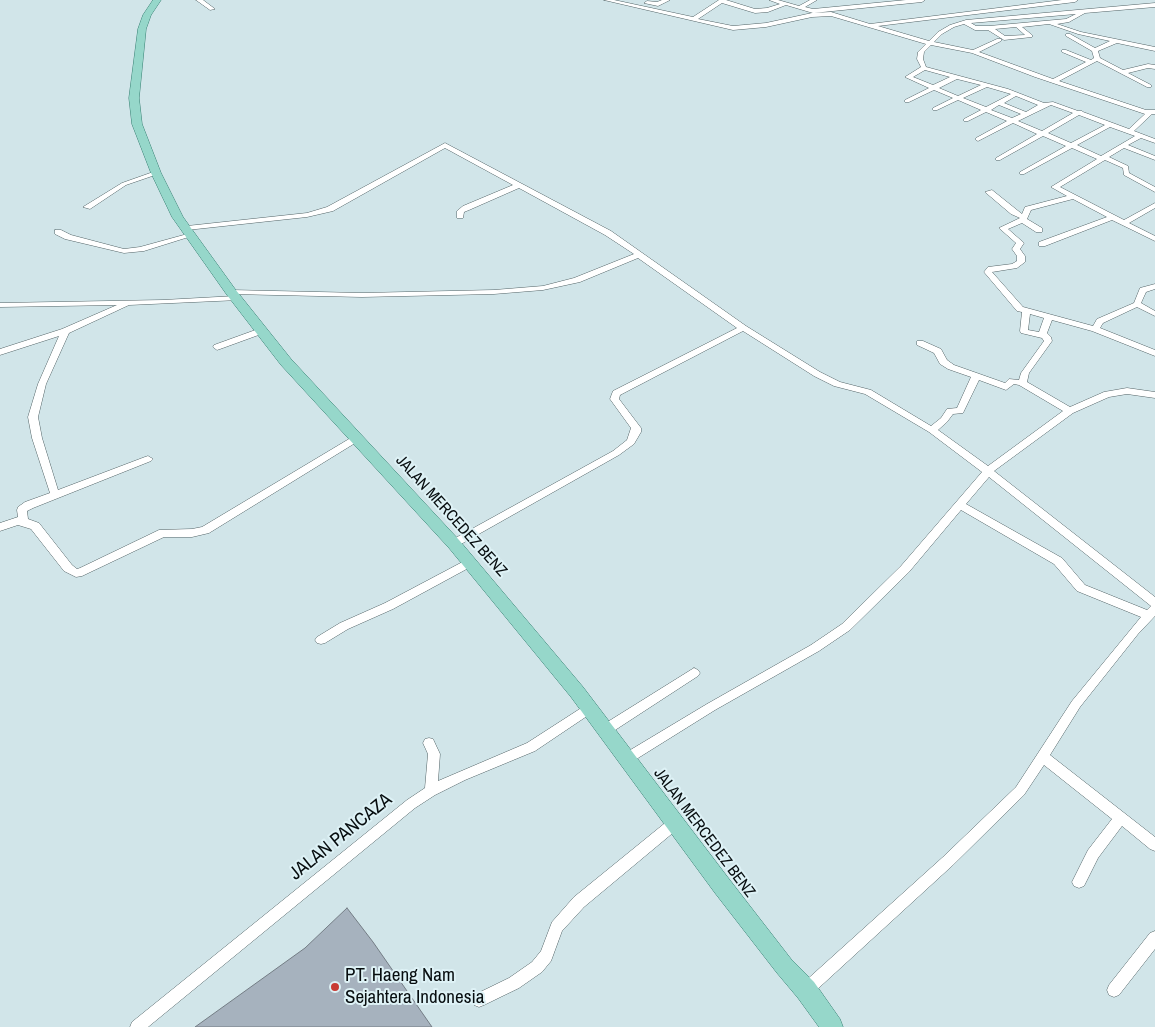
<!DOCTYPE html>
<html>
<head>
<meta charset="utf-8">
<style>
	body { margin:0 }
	canvas { display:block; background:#d1e5e9 }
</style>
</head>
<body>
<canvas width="1155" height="1027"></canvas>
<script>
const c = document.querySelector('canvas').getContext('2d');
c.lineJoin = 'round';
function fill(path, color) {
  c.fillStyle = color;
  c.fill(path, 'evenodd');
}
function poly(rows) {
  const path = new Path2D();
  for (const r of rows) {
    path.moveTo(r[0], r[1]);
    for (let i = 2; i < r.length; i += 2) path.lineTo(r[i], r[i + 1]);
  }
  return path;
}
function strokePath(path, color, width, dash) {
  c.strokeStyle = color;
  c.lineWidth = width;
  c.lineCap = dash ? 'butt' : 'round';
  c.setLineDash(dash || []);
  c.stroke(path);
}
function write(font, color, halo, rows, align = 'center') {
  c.font = font + ' "Archivo Narrow",sans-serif';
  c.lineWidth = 4;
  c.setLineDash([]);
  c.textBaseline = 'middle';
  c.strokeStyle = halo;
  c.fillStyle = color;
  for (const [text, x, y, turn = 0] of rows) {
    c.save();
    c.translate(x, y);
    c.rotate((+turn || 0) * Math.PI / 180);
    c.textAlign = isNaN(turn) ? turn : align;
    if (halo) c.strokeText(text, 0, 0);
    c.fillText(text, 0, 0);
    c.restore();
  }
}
const building = poly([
	[347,908,373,942,432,1027,195,1027,305,948,347,908]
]);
fill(building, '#a6b2be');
strokePath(building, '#747d85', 1);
const minor = poly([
	[196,0,203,0,215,9,210,10,196,0],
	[604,0,614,0,693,17,719,0,726,0,755,9,767,8,780,4,769,0,778,0,799,6,810,0,817,0,805,7,813,9,906,0,925,0,922,2,813,13,786,5,768,12,755,13,722,3,698,19,733,26,766,23,812,13,831,12,870,24,1062,0,1078,0,1075,2,878,26,929,41,938,32,950,25,966,20,1155,3,1155,7,1085,13,1069,22,1057,24,1081,32,1155,47,1155,51,1117,43,1098,51,1100,58,1123,70,1148,64,1155,65,1155,69,1148,68,1128,73,1151,85,1151,87,1147,87,1097,61,1059,81,1146,110,1155,110,1155,114,1152,114,1134,131,1155,139,1155,143,1141,138,1128,145,1155,156,1155,160,1124,148,1109,157,1128,166,1129,173,1155,187,1155,192,1124,175,1123,168,1105,160,1060,187,1124,220,1155,203,1155,208,1129,223,1155,236,1155,241,1112,220,1045,246,1039,246,1039,242,1107,217,1073,199,1031,210,1027,219,1042,228,1042,232,1036,232,1022,223,1008,229,1024,243,1020,249,1025,256,1025,262,1017,268,992,272,1023,307,1093,326,1097,319,1134,303,1140,288,1155,284,1155,289,1146,292,1141,303,1155,311,1155,316,1137,307,1103,323,1100,328,1155,350,1155,356,1092,331,1052,320,1047,333,1051,337,1052,341,1029,373,1027,382,1070,407,1104,392,1127,388,1155,392,1155,398,1127,394,1109,397,1073,413,994,471,1155,597,1155,616,1138,634,1080,707,1050,755,1155,837,1155,851,1150,849,1122,826,1098,858,1084,886,1079,888,1074,886,1072,882,1088,850,1112,819,1044,765,1024,795,953,865,811,995,806,997,801,995,799,990,801,985,943,857,1016,787,1072,701,1141,617,1077,591,1054,564,961,510,909,572,850,630,819,651,715,710,630,763,626,764,622,763,620,759,622,755,707,704,811,645,842,624,901,566,982,472,929,432,865,394,834,386,814,376,743,331,620,395,619,399,641,428,641,432,634,444,619,455,454,548,450,547,449,544,450,541,613,451,627,440,631,428,610,399,613,391,737,328,638,258,580,282,543,290,494,294,362,297,231,294,227,292,231,290,362,293,494,290,543,286,574,278,634,254,605,235,519,188,469,210,464,212,463,218,457,218,457,211,463,206,513,185,445,148,333,211,307,217,187,230,183,228,187,226,307,213,327,207,445,143,611,231,746,326,820,372,840,382,871,390,931,426,941,418,947,409,957,408,971,377,948,369,940,364,934,353,917,345,917,341,923,341,941,349,947,360,954,365,1005,383,1009,379,1019,380,1021,373,1044,341,1042,338,1021,333,1020,331,1022,312,1017,311,984,272,988,267,1012,264,1017,261,1017,256,1012,249,1016,243,999,228,1020,218,1011,214,985,192,992,190,1022,214,1025,207,1067,196,1051,187,1097,159,1072,148,1024,174,1020,174,1020,172,1066,146,1043,136,1000,160,996,160,996,158,1037,134,1013,123,978,141,976,140,976,138,1007,121,986,112,968,121,964,121,964,119,981,110,958,100,937,110,933,110,933,108,953,98,934,90,909,102,905,102,905,100,929,88,905,77,921,67,917,59,918,52,926,44,831,16,812,17,766,27,733,30,604,0],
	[1076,14,1066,19,989,26,976,26,971,23,1076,14],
	[964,24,975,30,988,30,1004,40,1032,37,1032,35,1022,27,1049,24,1078,34,1110,41,1095,48,1070,34,1066,34,1066,36,1092,51,1094,58,1091,60,1066,50,1062,50,1062,52,1086,62,1053,79,979,52,1001,41,1001,39,997,39,973,50,934,42,942,34,954,27,964,24],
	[1016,27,1025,35,1005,36,995,29,1016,27],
	[931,45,972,53,1035,77,1145,114,1129,129,1083,112,1082,111,1078,111,1053,102,1044,103,1008,89,926,67,923,59,924,52,931,45],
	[925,70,950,77,933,85,913,77,925,70],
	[957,79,981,85,958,96,939,88,957,79],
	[987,87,1011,94,986,107,963,98,987,87],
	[1016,96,1038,105,1026,112,1004,103,1016,96],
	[999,105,1021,114,1012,118,991,110,999,105],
	[1051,105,1073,113,1042,131,1018,121,1051,105],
	[1079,115,1105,125,1071,143,1048,133,1079,115],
	[1110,127,1135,136,1101,156,1077,145,1110,127],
	[1030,314,1044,318,1039,332,1028,330,1030,314],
	[979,380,1006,390,1014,384,1019,385,1063,411,988,466,938,430,947,422,953,414,963,413,979,380],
	[989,477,1151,606,1147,610,1085,585,1062,558,966,504,989,477],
	[662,0,670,0,658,6,644,3,647,1,657,2,662,0],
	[156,171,159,173,158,174,126,185,90,209,83,207,122,183,156,171],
	[55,230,61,230,71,235,124,249,140,247,191,233,195,235,144,251,124,253,65,239,55,234,55,230],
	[236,296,240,298,239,300,129,305,69,333,46,384,38,417,42,438,58,490,145,457,148,456,153,459,151,461,33,508,27,511,28,519,39,523,72,565,77,569,80,568,159,530,192,529,202,527,354,436,360,436,362,438,360,440,209,533,192,537,164,537,82,576,76,577,64,571,31,529,18,525,0,531,0,523,18,517,17,510,18,507,25,502,50,493,32,438,28,417,38,384,59,336,0,355,0,349,62,329,117,305,0,307,0,303,163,300,236,296],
	[261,328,265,331,264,333,220,349,217,350,213,347,214,345,261,328],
	[470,558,474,559,475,562,474,565,393,609,348,629,325,643,321,644,317,643,315,640,317,637,340,623,385,603,470,558],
	[694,668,698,670,700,673,698,676,609,734,605,735,601,734,599,730,601,726,694,668],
	[589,703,593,704,595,708,593,712,535,751,465,780,435,795,415,808,148,1027,130,1027,132,1022,407,800,425,788,428,754,423,743,425,739,429,738,433,739,440,754,438,781,527,743,589,703],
	[675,817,680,819,681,823,680,827,584,907,562,931,551,961,542,972,519,988,484,1005,479,1007,474,1005,472,1000,474,995,509,978,532,962,541,951,552,922,574,897,670,819,675,817],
	[1155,931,1155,949,1119,995,1114,997,1109,995,1107,990,1109,985,1150,933,1155,931]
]);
const primary = poly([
	[153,0,161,0,151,15,146,29,139,98,142,124,161,173,183,217,235,289,291,359,459,540,583,687,729,879,791,959,814,982,840,1019,843,1027,819,1027,798,998,777,973,715,893,571,697,449,548,281,365,227,295,172,217,151,173,132,124,129,98,138,29,143,15,153,0]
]);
strokePath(minor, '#526366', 1);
strokePath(primary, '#367f72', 1);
fill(minor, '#fff');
fill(primary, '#96d7ca');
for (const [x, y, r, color] of [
	[335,987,5,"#c83a33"]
]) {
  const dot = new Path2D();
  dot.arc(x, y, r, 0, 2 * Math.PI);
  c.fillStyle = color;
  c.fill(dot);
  strokePath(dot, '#def2f6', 2);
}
write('16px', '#070d0f', '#def2f6', [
	["JALAN MERCEDEZ BENZ",451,516,48],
	["JALAN MERCEDEZ BENZ",704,833,53]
]);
write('19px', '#070d0f', '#def2f6', [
	["JALAN PANCAZA",341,837,-39]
]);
write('19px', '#070d0f', '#def2f6', [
	["PT. Haeng Nam",345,976],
	["Sejahtera Indonesia",345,998]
], 'left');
</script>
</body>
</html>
